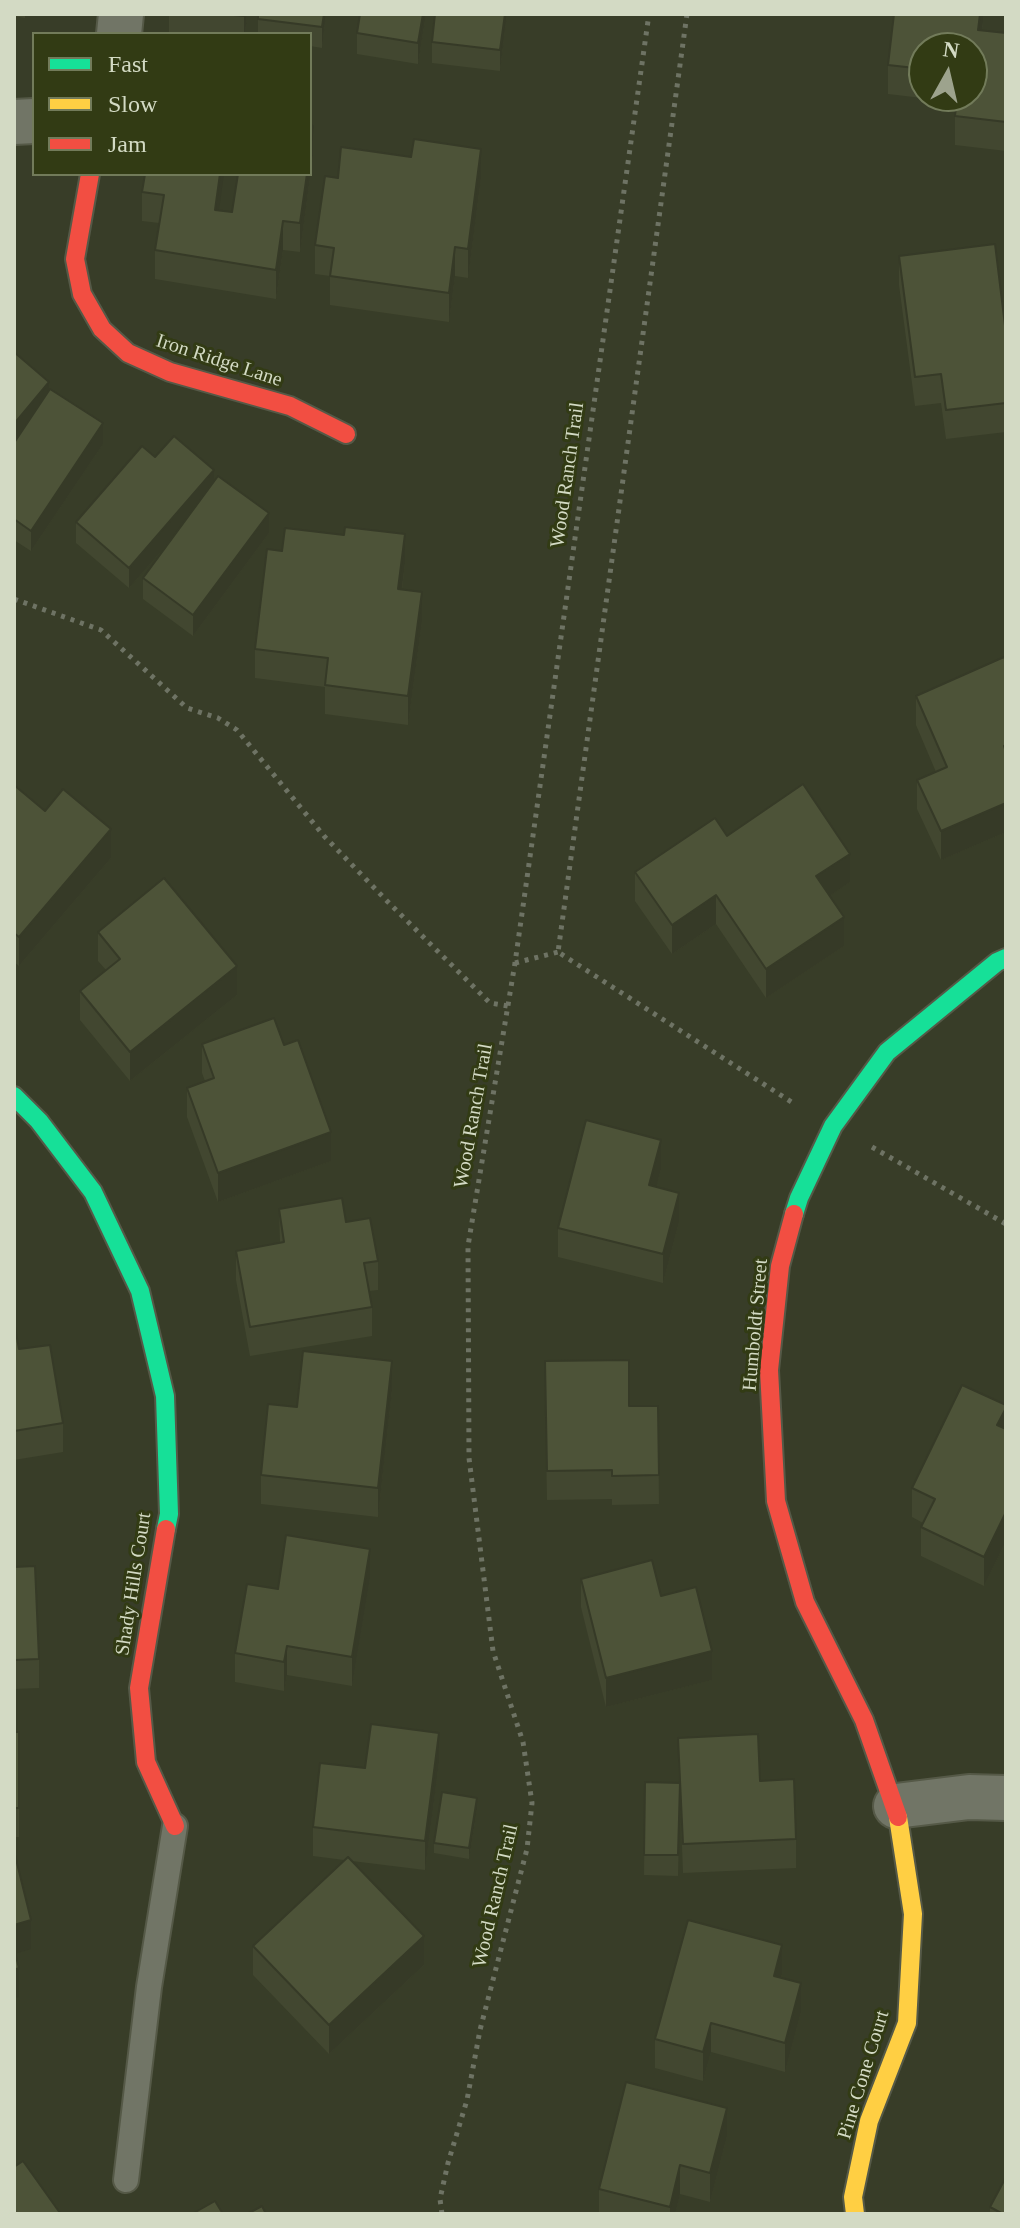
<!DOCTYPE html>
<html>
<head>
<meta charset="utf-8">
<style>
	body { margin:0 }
	#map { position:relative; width:1020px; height:2228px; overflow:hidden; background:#383d28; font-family:"Times New Roman",serif }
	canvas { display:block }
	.frame { position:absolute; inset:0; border:16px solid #d3dac4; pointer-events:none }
	.legend { position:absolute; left:32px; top:32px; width:280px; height:144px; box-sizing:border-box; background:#323b14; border:2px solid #727b5a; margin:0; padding:10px 14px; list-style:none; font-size:24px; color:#d3dac4 }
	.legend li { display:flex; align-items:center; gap:16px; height:40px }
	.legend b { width:40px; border:2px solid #727b5a }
	.north { position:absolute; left:908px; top:32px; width:80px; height:80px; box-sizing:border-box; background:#323b14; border:2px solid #727b5a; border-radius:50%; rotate:8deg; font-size:22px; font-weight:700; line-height:32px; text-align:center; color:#d3dac4 }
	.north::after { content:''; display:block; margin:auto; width:28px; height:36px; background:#9da38d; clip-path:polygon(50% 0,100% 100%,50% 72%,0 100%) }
</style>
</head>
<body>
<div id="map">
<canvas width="1020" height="2228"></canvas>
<div class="frame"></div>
<ul class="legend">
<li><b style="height:10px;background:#16e098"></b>Fast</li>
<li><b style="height:10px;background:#ffcf43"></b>Slow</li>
<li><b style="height:10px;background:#f24e42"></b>Jam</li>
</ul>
<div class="north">N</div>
</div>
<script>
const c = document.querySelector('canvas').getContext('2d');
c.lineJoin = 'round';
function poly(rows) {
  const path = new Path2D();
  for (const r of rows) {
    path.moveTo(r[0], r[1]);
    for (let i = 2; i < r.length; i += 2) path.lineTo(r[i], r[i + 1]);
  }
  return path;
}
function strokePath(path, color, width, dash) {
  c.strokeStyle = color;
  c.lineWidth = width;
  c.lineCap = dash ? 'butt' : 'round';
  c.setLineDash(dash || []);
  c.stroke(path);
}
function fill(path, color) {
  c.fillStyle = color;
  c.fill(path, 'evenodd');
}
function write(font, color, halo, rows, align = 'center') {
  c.font = font + ' "Times New Roman",serif';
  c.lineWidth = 6;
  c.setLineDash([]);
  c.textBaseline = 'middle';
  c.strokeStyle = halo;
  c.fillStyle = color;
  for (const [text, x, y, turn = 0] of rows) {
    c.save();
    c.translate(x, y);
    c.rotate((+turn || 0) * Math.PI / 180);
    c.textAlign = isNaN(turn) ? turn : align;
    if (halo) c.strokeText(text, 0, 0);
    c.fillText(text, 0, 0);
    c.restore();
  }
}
const lane = poly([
	[126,2180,149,1987,175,1826]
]);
const street = poly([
	[119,34,121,14],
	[14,122,34,121],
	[896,1806,969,1797,1006,1798]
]);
const fast = poly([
	[14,1096,39,1121,93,1192,140,1291,165,1396,169,1514,166,1529],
	[794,1214,799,1198,833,1126,887,1052,997,962,1006,958]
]);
const slow = poly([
	[855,2214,853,2197,869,2121,907,2023,913,1914,898,1817]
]);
const jam = poly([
	[90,174,75,259,82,294,102,329,128,353,170,372,290,406,346,434],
	[794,1214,780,1266,769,1370,776,1501,805,1602,864,1720,898,1817],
	[166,1529,139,1688,146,1762,175,1826]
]);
strokePath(lane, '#555947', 28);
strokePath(street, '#555947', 48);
strokePath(fast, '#555947', 22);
strokePath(slow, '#555947', 22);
strokePath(jam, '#555947', 22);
strokePath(poly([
	[687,14,558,952,793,1103],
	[14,599,101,630,187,708,218,718,237,730,324,836,388,902,490,1003,508,1006],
	[515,963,558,952],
	[872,1147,1006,1224],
	[442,2214,440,2199,448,2163,467,2100,480,2030,527,1849,532,1803,523,1742,493,1651,469,1458,468,1246,515,963,649,14]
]), '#6e7364', 5, [4, 6]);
strokePath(lane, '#717566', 24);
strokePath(street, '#717566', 44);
strokePath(fast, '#16e098', 18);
strokePath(slow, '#ffcf43', 18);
strokePath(jam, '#f24e42', 18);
fill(poly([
	[14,14,25,14,25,18,14,16],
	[169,14,247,14,245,34,169,34],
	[258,14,326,14,322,48,310,46,310,34,258,34],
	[360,14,426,14,418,64,357,54,357,33],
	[507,14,500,71,432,63,432,42],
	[984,14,982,30,1006,33,1006,151,955,145,955,116,956,102,888,94,888,65],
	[924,48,972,48,972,96,924,96],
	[313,155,300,252,283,250,276,299,155,279,155,250,159,223,142,221,142,192,145,174,219,211,232,212],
	[338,178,481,178,468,278,455,276,449,322,330,305,330,276,315,274,315,245],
	[899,256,1006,334,1006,432,946,439,941,403,915,406,899,285],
	[14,352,103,444,31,551,14,540],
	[155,457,214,481,269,533,193,636,143,599,143,578,170,541,129,588,76,543,76,522],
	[405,563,402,589,422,621,408,725,325,714,325,687,255,678,255,649],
	[1006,662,1006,832,941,860,917,809,917,780,936,772,916,725,916,696],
	[14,785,45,811,111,858,19,966,14,962],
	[727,836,850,882,829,896,844,946,766,998,716,924,672,954,635,901,635,872],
	[98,932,237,995,130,1081,80,1020,80,991,106,970,98,961],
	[202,1044,284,1045,331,1161,218,1202,187,1117,187,1088,205,1081,202,1073],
	[661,1169,656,1187,679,1222,663,1283,558,1257,558,1228],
	[279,1209,346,1222,378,1261,378,1290,369,1291,372,1307,372,1336,250,1356,236,1280,236,1251,280,1243],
	[14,1322,19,1349,63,1423,63,1452,14,1460],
	[392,1390,378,1517,261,1504,261,1475,297,1407],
	[545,1390,629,1406,658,1406,659,1504,612,1505,612,1499,547,1500],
	[1006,1405,1006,1541,984,1586,921,1556,921,1527,923,1523,912,1517,912,1488],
	[14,1567,39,1659,39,1688,14,1689],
	[370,1578,352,1686,287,1675,284,1691,235,1682,235,1653,278,1589],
	[581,1579,661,1596,712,1680,606,1707,581,1607],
	[14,1732,19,1732,19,1837,14,1837],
	[678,1738,760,1781,796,1839,796,1868,683,1873,680,1794,678,1876,644,1875,645,1782,679,1783],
	[439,1762,425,1870,352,1861,424,1965,329,2054,253,1975,253,1946,344,1860,313,1856,313,1827,365,1768],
	[477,1809,469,1859,434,1853,434,1843],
	[782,1974,781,1978,801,2012,785,2072,711,2052,703,2081,655,2068,655,2039],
	[727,2136,710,2202,680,2194,675,2214,599,2214,599,2189],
	[990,2207,1006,2214,990,2214]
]), '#424730');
fill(poly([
	[244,14,247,14,245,34,244,34],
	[324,14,326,14,322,48,322,27],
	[423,14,426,14,418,64,418,43],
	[505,14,507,14,500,71,500,50],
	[980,14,984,14,978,59,978,30],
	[313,126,313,155,300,252,300,223,307,174,310,174,310,150],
	[481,149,481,178,468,278,468,249],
	[220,174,224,174,215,239,215,210],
	[283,221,283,250,276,299,276,270],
	[455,247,455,276,449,322,449,293],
	[49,382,49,402,14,444,14,424],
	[103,423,103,444,31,551,31,531],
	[214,470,214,491,129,588,129,568],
	[269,513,269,533,193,636,193,615],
	[405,534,405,563,398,618,398,589],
	[422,592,422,621,408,725,408,696],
	[1006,803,1006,832,941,860,941,831],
	[111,829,111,858,19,966,19,937],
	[850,854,850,882,816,905,816,876],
	[716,895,716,924,672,954,672,925],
	[844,917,844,946,766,998,766,969],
	[237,966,237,995,130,1081,130,1052],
	[331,1132,331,1161,218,1202,218,1173],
	[661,1140,661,1169,649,1214,649,1185],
	[679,1193,679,1222,663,1283,663,1254],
	[392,1361,392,1390,378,1517,378,1488],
	[1006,1408,1006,1437,997,1425],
	[1006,1512,1006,1541,984,1586,984,1557],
	[370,1549,370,1578,352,1686,352,1657],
	[287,1646,287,1675,284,1691,284,1662],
	[712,1651,712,1680,606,1707,606,1678],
	[439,1733,439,1762,425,1870,425,1841],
	[477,1798,477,1809,469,1859,469,1848],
	[31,1920,31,1949,14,1954,14,1925],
	[424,1936,424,1965,329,2054,329,2025],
	[782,1945,782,1974,774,2005,774,1976],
	[19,1968,19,1997,14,1998,14,1970],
	[801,1983,801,2012,785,2072,785,2043],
	[711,2023,711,2052,703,2081,703,2052],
	[727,2108,727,2136,710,2202,710,2173],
	[680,2165,680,2194,675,2214,670,2214,670,2207]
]), '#363a27');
const building = poly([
	[223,14,244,14,244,16,223,14],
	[258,14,324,14,322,27,258,19,258,14],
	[360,14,423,14,418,43,357,33,360,14],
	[435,14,505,14,500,50,432,42,435,14],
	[894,14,980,14,978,30,1006,33,1006,122,955,116,957,96,972,96,972,48,924,48,924,69,888,65,894,14],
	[310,125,313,126,310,150,310,125],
	[414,139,481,149,468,249,455,247,449,293,330,276,334,248,315,245,325,176,338,178,341,147,411,157,414,139],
	[145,174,220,174,215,210,232,212,238,174,307,174,300,223,283,221,276,270,155,250,164,195,142,192,145,174],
	[995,244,1006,334,1006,403,946,410,941,374,915,377,899,256,995,244],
	[14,352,49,382,14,424,14,352],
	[50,389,103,423,31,531,14,519,14,443,50,389],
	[174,436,214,470,129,568,76,522,142,446,155,457,174,436],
	[218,476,269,513,193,615,143,578,218,476],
	[345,527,405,534,398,589,422,592,408,696,325,685,328,658,255,649,267,549,282,551,285,528,344,535,345,527],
	[1004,657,1006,662,1006,745,1004,746,1006,752,1006,803,941,831,917,780,947,767,916,696,1004,657],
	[803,784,850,854,816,876,844,917,766,969,716,895,672,925,635,872,715,818,727,836,803,784],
	[14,785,45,811,63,789,111,829,19,937,14,933,14,785],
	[164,878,237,966,130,1052,80,991,120,959,98,932,164,878],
	[274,1018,284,1045,298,1040,331,1132,218,1173,187,1088,214,1078,202,1044,274,1018],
	[586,1120,661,1140,649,1185,679,1193,663,1254,558,1228,586,1120],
	[342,1198,346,1222,370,1218,378,1261,364,1263,372,1307,250,1327,236,1251,284,1242,279,1209,342,1198],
	[14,1322,19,1349,50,1345,63,1423,14,1431,14,1322],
	[303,1351,392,1361,378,1488,261,1475,268,1404,297,1407,303,1351],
	[629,1360,629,1406,658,1406,659,1475,612,1476,612,1470,547,1471,545,1361,629,1360],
	[962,1385,1006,1405,1006,1408,997,1425,1006,1429,1006,1512,984,1557,921,1527,935,1499,912,1488,962,1385],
	[286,1535,370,1549,352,1657,287,1646,284,1662,235,1653,247,1584,278,1589,286,1535],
	[652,1560,661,1596,696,1587,712,1651,606,1678,581,1579,652,1560],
	[35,1566,39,1659,14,1660,14,1567,35,1566],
	[371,1724,439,1733,425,1841,313,1827,320,1763,365,1768,371,1724],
	[14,1732,19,1732,19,1808,14,1808,14,1732],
	[758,1734,760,1781,794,1779,796,1839,683,1844,678,1738,758,1734],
	[645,1782,680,1783,678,1855,644,1855,645,1782],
	[442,1792,477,1798,469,1848,434,1843,442,1792],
	[14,1855,15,1855,31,1920,14,1925,14,1855],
	[348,1857,424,1936,329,2025,253,1946,348,1857],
	[688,1920,782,1945,774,1976,801,1983,785,2043,711,2023,703,2052,655,2039,688,1920],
	[14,1949,19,1968,14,1970,14,1949],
	[626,2082,727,2108,710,2173,680,2165,670,2207,599,2189,626,2082],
	[23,2161,60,2213,58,2214,14,2214,14,2167,23,2161],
	[1006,2177,1006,2214,1003,2214,990,2207,1006,2177],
	[215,2201,223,2214,192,2214,215,2201],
	[262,2206,266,2214,247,2214,262,2206]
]);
fill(building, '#4d5338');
strokePath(building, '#363a27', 2);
write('20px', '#d3dac4', '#323b14', [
	["Iron Ridge Lane",219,361,18],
	["Wood Ranch Trail",568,475,-82],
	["Wood Ranch Trail",474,1116,-80],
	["Humboldt Street",756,1325,-85],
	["Shady Hills Court",134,1584,-81],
	["Wood Ranch Trail",496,1896,-77],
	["Pine Cone Court",864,2075,-73]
]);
</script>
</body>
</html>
